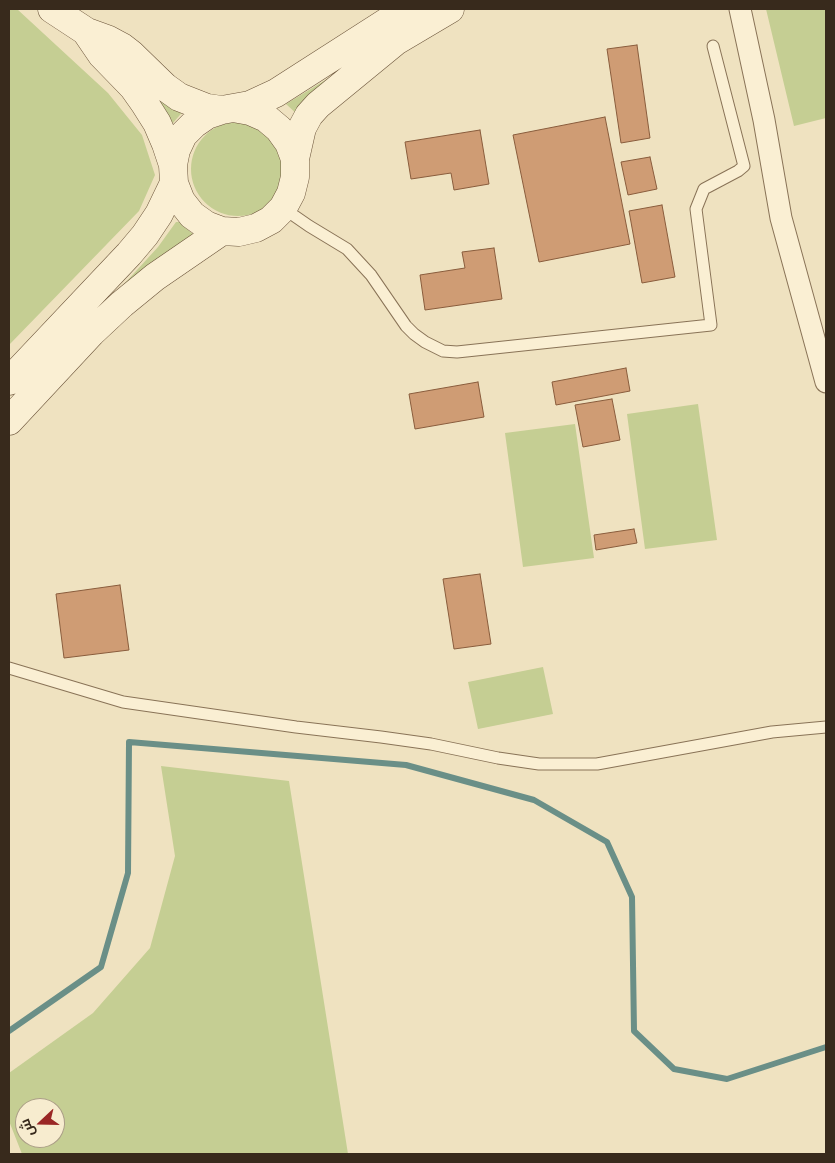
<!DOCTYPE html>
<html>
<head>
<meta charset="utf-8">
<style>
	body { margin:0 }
	#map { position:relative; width:835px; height:1163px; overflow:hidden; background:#efe2c0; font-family:"Source Serif 4",Cairo,serif }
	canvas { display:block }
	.frame { position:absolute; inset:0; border:10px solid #382a1c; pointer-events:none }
	.north { position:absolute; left:15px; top:1098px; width:50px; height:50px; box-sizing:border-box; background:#f7eccf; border:1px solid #ab9e87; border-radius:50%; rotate:249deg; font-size:14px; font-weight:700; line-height:20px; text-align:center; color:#382a1c }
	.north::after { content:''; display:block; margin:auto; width:18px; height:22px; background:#9a2725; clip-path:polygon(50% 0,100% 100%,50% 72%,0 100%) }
</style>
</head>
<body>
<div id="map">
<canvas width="835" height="1163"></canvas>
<div class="frame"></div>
<div class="north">ش</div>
</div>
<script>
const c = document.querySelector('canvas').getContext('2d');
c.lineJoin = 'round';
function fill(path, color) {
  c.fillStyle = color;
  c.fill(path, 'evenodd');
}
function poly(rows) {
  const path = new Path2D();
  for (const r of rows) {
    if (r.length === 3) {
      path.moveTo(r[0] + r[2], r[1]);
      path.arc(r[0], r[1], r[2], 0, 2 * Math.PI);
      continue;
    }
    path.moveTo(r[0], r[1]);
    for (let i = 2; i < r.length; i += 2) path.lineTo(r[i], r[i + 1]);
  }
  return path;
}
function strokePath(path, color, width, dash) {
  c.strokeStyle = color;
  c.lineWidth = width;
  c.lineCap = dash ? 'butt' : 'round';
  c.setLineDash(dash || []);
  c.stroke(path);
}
fill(poly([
	[9,9,17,9,108,93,142,135,155,175,139,211,9,345],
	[766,9,826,9,826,118,794,126],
	[139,75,186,108,173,123,166,115],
	[332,76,299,116,286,104],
	[238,169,47],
	[176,222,179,222,194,235,115,294,158,247],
	[698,404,717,540,645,549,627,414],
	[575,424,594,558,523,567,505,433],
	[543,667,553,714,478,729,468,682],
	[161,766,289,781,348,1154,22,1154,9,1121,9,1073,93,1013,150,948,175,856],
	[25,1108,55,1108,55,1138,25,1138]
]), '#c5ce93');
strokePath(poly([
	[9,1031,101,967,128,873,129,742,406,765,534,800,607,842,632,897,634,1031,674,1069,727,1079,826,1047]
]), '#6a8f87', 6);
const building = poly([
	[637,45,650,138,621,143,607,49,637,45],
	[605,117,630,244,539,262,513,135,605,117],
	[480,130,489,184,454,190,451,173,411,179,405,142,480,130],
	[650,157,657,189,628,195,621,162,650,157],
	[662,205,675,277,642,283,629,211,662,205],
	[494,248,502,299,425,310,420,275,465,268,462,252,494,248],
	[626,368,630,391,556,405,552,382,626,368],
	[478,382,484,417,415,429,409,394,478,382],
	[612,399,620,440,583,447,575,405,612,399],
	[634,529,637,543,596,550,594,535,634,529],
	[480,574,491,644,454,649,443,579,480,574],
	[120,585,129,650,64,658,56,594,120,585]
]);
fill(building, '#cf9c74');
strokePath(building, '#895c3c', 1);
const lane = poly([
	[283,208,309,226,347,249,371,275,406,326,414,334,425,342,443,351,457,352,711,325,696,209,704,189,738,171,744,166,713,46],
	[9,668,123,702,296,727,381,737,431,744,498,758,539,764,597,764,772,732,826,727]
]);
const street = poly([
	[740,9,764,120,781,218,826,382]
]);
const secondary = poly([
	[52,9,87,32,109,40,122,47,131,54,165,87,179,97,207,108,222,110],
	[87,33,102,55,133,87,145,104,157,123,166,144,173,165],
	[233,108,250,111,266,118,279,129,289,143,295,159,295,177,291,193,283,208,271,220,256,228,239,232,222,231,206,225,192,215,181,201,174,183,173,165,176,150,183,135,194,124,207,115,222,110,250,105,276,93,407,9],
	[295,159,302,128,309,115,318,105,396,41,450,9],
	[9,381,129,254,145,235,159,214,174,183],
	[9,421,91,333,122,304,155,277,222,231]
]);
strokePath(lane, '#897357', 13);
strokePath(street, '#897357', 23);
strokePath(secondary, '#6b543a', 29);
strokePath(lane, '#faefd3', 11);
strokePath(street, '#faefd3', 21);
strokePath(secondary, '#faefd3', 28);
</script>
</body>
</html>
